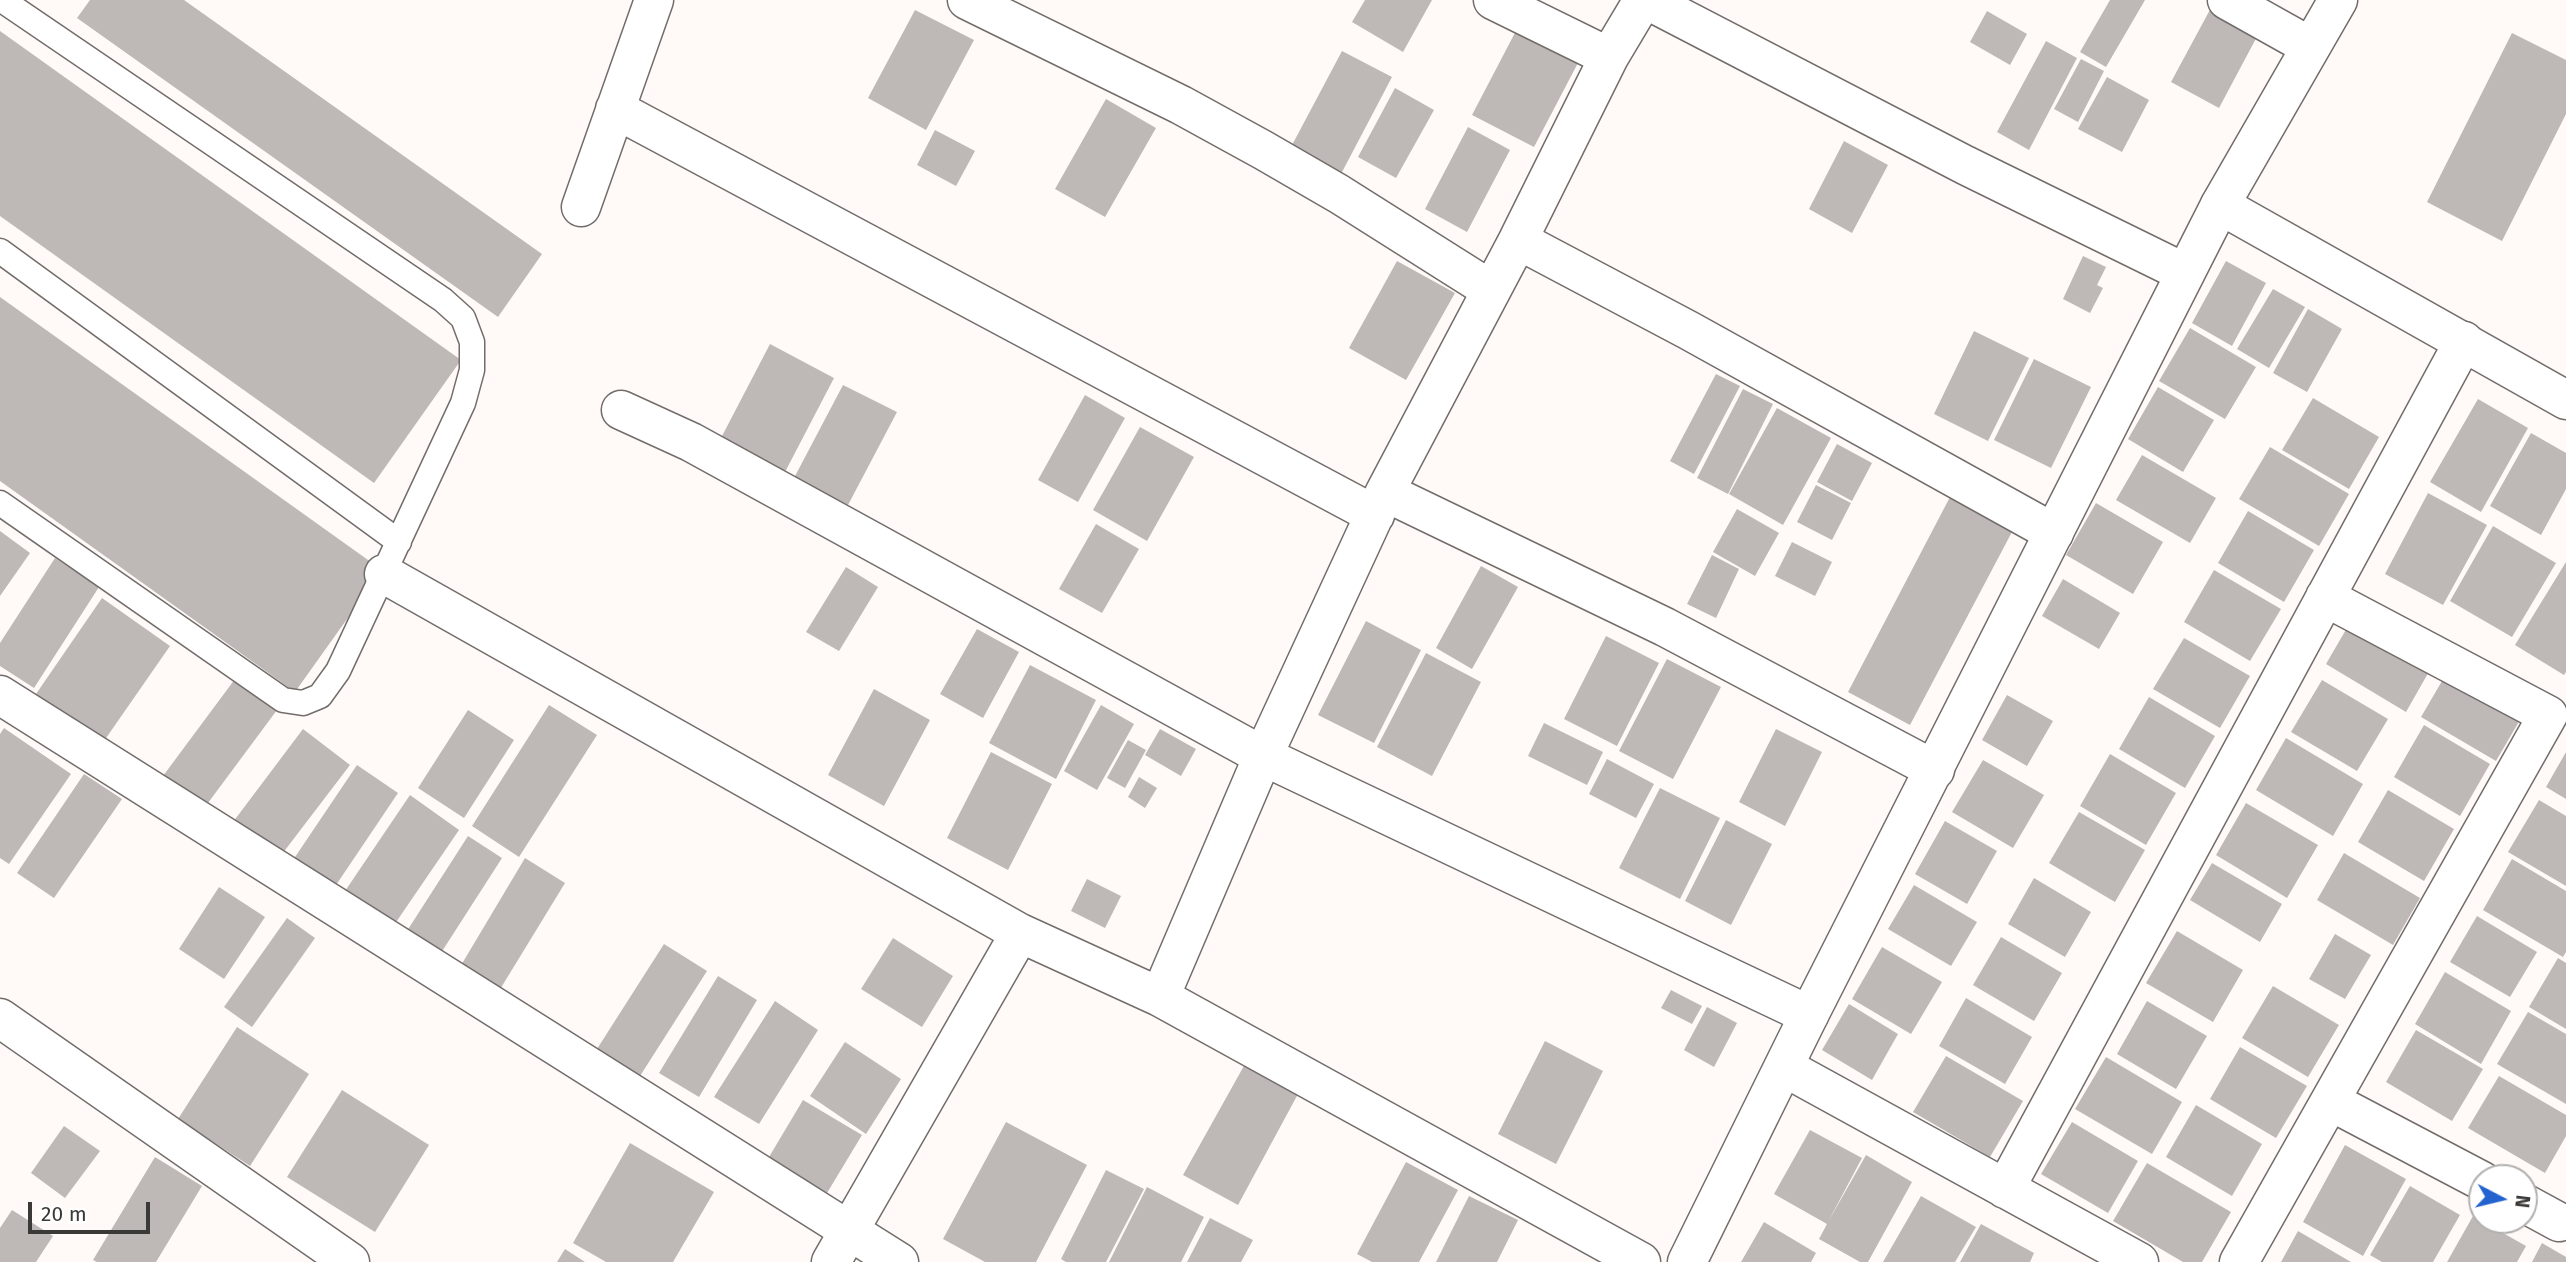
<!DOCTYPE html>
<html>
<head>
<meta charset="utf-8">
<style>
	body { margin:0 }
	#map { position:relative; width:2566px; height:1262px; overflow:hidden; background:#fff9f7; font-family:"Fira Sans",sans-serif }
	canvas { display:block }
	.north { position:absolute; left:2468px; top:1164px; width:70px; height:70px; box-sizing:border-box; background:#fff; border:2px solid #b1b0af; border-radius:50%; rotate:97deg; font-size:19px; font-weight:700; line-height:28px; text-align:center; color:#3b3938 }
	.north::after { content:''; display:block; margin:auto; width:24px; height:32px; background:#2463cf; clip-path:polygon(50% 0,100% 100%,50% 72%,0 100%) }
	.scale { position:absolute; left:28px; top:1202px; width:122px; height:32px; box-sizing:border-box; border:4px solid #3b3938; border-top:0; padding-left:9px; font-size:21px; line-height:24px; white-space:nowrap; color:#3b3938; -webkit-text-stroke:5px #fff; paint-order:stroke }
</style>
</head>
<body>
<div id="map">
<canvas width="2566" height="1262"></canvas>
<div class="north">N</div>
<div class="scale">20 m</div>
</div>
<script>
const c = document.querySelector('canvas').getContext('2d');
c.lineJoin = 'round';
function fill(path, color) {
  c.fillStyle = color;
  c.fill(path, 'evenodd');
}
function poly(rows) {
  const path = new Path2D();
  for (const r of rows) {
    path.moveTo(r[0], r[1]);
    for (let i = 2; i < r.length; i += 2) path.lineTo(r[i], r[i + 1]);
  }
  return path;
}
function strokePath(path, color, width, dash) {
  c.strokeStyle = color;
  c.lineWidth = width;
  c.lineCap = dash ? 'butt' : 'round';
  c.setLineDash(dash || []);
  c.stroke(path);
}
fill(poly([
	[90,0,184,0,542,254,498,317,77,18],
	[1365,0,1432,0,1403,52,1352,22],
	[2110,0,2145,0,2106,67,2080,52],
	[2212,6,2260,31,2219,108,2171,82],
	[915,10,974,40,926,130,868,98],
	[1987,11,2027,34,2010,65,1970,42],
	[1518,27,1580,59,1534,147,1472,115],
	[0,31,461,360,374,483,0,216],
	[2512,33,2566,60,2566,114,2502,241,2427,202],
	[2046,41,2077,58,2029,150,1997,132],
	[1342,51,1392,77,1341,174,1291,147],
	[2081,59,2104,71,2078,122,2054,109],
	[2107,77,2149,100,2122,152,2078,129],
	[1395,88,1434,110,1396,178,1358,157],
	[1106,99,1156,128,1105,217,1055,189],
	[1468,127,1510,150,1467,232,1425,209],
	[935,130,975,151,956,186,917,165],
	[1844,141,1888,165,1852,233,1809,209],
	[2083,256,2106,267,2097,285,2103,288,2090,313,2063,299],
	[1397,261,1455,293,1406,380,1349,348],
	[2226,261,2266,283,2232,346,2192,323],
	[2273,289,2305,307,2269,368,2237,349],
	[0,297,382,570,295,692,0,481],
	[2308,309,2342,329,2307,392,2273,373],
	[2190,328,2256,367,2225,419,2159,381],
	[1974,331,2029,358,1988,441,1934,414],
	[770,344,834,378,785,472,721,438],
	[2034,359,2091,387,2051,468,1994,440],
	[1716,374,1740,386,1694,474,1670,461],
	[843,385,897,412,848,505,794,478],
	[2158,387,2214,420,2183,472,2128,439],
	[1743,389,1773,404,1728,494,1697,478],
	[1085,395,1125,418,1078,502,1038,480],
	[2313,398,2379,437,2349,489,2282,450],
	[2478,399,2528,428,2481,512,2430,482],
	[1777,408,1831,438,1783,525,1729,494],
	[1140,427,1194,457,1147,541,1093,510],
	[2531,433,2566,453,2566,489,2541,535,2490,506],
	[1837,444,1872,463,1852,501,1817,482],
	[2270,447,2349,494,2319,546,2239,499],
	[2142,455,2216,498,2190,543,2116,500],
	[1816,485,1851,503,1832,540,1797,522],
	[2428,493,2487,525,2443,605,2385,574],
	[1950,497,2013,530,1910,725,1848,692],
	[2096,503,2163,542,2133,594,2066,555],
	[1737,509,1779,533,1755,576,1713,552],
	[2248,511,2314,550,2284,602,2218,563],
	[1096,524,1139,549,1102,613,1059,589],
	[2493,526,2556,563,2512,637,2450,601],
	[0,531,30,553,0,596],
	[1792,542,1832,562,1815,596,1775,576],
	[1712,555,1739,569,1716,618,1687,604],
	[55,558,99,587,34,688,0,666,0,643],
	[2566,562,2566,672,2564,675,2515,645],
	[1481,566,1518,587,1472,669,1436,648],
	[846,567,878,587,839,651,806,632],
	[2214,570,2281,609,2250,661,2184,622],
	[2063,579,2120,613,2099,649,2042,616],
	[102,598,170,646,104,741,36,694],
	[2355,614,2435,661,2406,712,2326,664],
	[1366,621,1421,650,1374,743,1318,715],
	[977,629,1019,652,983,718,940,694],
	[1606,636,1659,663,1617,746,1564,719],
	[2184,638,2250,676,2220,728,2153,689],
	[1426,653,1481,682,1432,776,1377,747],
	[1667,659,1721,687,1673,779,1619,751],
	[1030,665,1096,700,1056,779,989,743],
	[2449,669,2524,713,2496,761,2421,717],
	[235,679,277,710,205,807,163,776],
	[2322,680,2388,719,2357,771,2291,732],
	[874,689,930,720,884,806,828,775],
	[2007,695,2053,721,2027,766,1982,740],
	[2149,697,2215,736,2185,788,2119,749],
	[549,705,597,735,519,857,472,826],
	[1101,705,1134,724,1097,790,1064,771],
	[468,710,514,740,464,818,418,788],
	[1544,723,1603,752,1587,785,1528,756],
	[2424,725,2490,764,2460,816,2394,777],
	[4,728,71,774,9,864,0,858,0,734],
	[303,729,350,765,276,862,230,826],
	[1160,729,1196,749,1181,776,1145,755],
	[1776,729,1822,752,1785,826,1739,802],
	[2286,738,2363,784,2333,836,2256,790],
	[1128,740,1146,750,1125,788,1107,778],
	[991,752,1052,784,1008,870,947,838],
	[2566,752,2566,799,2546,787],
	[2110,754,2176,793,2146,845,2080,806],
	[1607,759,1654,784,1636,818,1589,794],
	[1983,760,2044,795,2013,848,1952,812],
	[357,765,398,793,330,894,289,866],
	[84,774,122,799,54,898,17,873],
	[1139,777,1157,788,1145,808,1128,797],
	[1660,788,1720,818,1680,899,1619,868],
	[2388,790,2454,829,2424,881,2358,842],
	[410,795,459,830,390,931,341,897],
	[2539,800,2566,816,2566,886,2508,852],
	[2246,803,2318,845,2287,898,2216,855],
	[2079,812,2145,850,2115,902,2049,863],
	[1726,820,1772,844,1731,925,1685,901],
	[1945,821,1997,851,1967,904,1915,874],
	[468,836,502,858,439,956,405,934],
	[2344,853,2420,898,2393,945,2317,900],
	[525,858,565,883,499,991,460,967],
	[2512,859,2566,891,2566,952,2563,957,2483,910],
	[2212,863,2282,904,2260,942,2190,900],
	[2034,878,2091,912,2065,957,2008,924],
	[1087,879,1121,896,1105,928,1071,911],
	[1914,885,1977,922,1951,966,1888,929],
	[219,887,265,917,224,979,179,949],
	[2477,916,2537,952,2510,997,2450,962],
	[287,918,315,938,252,1027,224,1007],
	[2177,931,2243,970,2213,1022,2146,983],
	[2335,934,2371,955,2345,999,2309,979],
	[2001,937,2062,973,2034,1021,1973,985],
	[893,938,953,976,922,1027,861,989],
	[664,944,707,971,640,1076,597,1049],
	[1882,947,1942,982,1911,1034,1852,999],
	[2558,958,2566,963,2566,1029,2529,1007],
	[2445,972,2511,1011,2481,1064,2415,1024],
	[718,976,757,1000,699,1097,659,1073],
	[2273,986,2339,1025,2308,1077,2242,1038],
	[1671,990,1702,1006,1692,1024,1661,1008],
	[1966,998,2032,1037,2005,1084,1939,1046],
	[775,1001,818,1030,759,1124,714,1097],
	[2147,1001,2207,1036,2176,1089,2117,1054],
	[1849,1004,1898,1034,1872,1080,1822,1050],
	[1707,1007,1737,1023,1714,1067,1684,1050],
	[2528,1012,2566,1034,2566,1104,2497,1064],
	[237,1027,309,1074,250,1166,178,1119],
	[2416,1030,2483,1069,2452,1121,2386,1082],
	[1545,1041,1603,1071,1556,1164,1498,1134],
	[845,1042,901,1079,866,1134,810,1096],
	[2240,1047,2307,1086,2276,1138,2210,1099],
	[1946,1056,2023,1101,1990,1157,1913,1112],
	[2106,1057,2182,1102,2152,1154,2075,1109],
	[1245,1064,1298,1094,1238,1205,1183,1175],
	[2499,1076,2566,1115,2566,1136,2545,1173,2468,1128],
	[342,1090,429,1145,375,1232,287,1177],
	[803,1100,862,1135,827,1193,769,1157],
	[2196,1105,2262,1144,2232,1196,2166,1157],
	[1006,1122,1087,1165,1036,1262,985,1262,943,1239],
	[2072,1122,2138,1161,2108,1213,2041,1174],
	[64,1126,100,1151,65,1198,31,1173],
	[1810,1130,1862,1158,1828,1222,1866,1155,1912,1182,1868,1262,1860,1262,1819,1239,1827,1224,1774,1194],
	[630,1143,714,1192,673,1262,606,1262,573,1243],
	[2345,1145,2406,1179,2363,1256,2303,1222],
	[155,1157,202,1186,156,1262,97,1262,93,1260],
	[1406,1162,1458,1190,1419,1262,1372,1262,1357,1254],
	[2147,1163,2231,1212,2202,1262,2183,1262,2113,1221],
	[1106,1170,1144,1189,1106,1262,1066,1262,1061,1259],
	[2410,1186,2460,1215,2433,1262,2382,1262,2370,1255],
	[1147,1187,1204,1217,1181,1262,1109,1262],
	[1469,1196,1518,1220,1497,1262,1436,1262],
	[1921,1196,1976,1227,1955,1262,1883,1262],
	[12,1210,53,1236,36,1262,0,1262,0,1228],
	[2473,1216,2526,1246,2517,1262,2447,1262],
	[1210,1218,1253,1240,1241,1262,1187,1262],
	[1764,1222,1816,1253,1811,1262,1741,1262],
	[1981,1224,2034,1253,2030,1262,1960,1262],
	[2298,1231,2351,1262,2281,1262],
	[2542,1243,2566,1257,2566,1262,2532,1262],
	[565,1249,585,1262,557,1262]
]), '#beb9b6');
const service = poly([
	[0,251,399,542],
	[0,503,283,700,303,703,320,696,338,671,463,403,472,370,472,342,463,318,443,300,2,0]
]);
const minor = poly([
	[967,0,1181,105,1263,150,1339,194,1491,290],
	[1493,0,1609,57],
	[1647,0,1965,165,2185,273],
	[2227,0,2311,47],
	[615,109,1375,515],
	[2220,205,2338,0],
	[581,207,654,0],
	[1518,240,1688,330,2054,533],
	[621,410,691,442,1263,756,1809,1015],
	[1385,492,1665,627,1935,770],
	[384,574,1020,933,1160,997,1641,1262],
	[0,695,899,1262],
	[1160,997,1263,756,1385,492,1518,240,1609,57,1643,0],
	[0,1018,350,1262],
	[1784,1067,2139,1262],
	[2330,1101,2482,1181],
	[2005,1189,2464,341],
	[2524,1203,2559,1222],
	[831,1262,1020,933],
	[2239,1262,2548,715,2325,597]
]);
const tertiary = poly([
	[1687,1262,1809,1015,2220,205,2566,400]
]);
strokePath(service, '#726d6b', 27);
strokePath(minor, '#726d6b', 41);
strokePath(tertiary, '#726d6b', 41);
strokePath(service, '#fff', 24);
strokePath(minor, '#fff', 38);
strokePath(tertiary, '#fff', 38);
</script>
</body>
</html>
